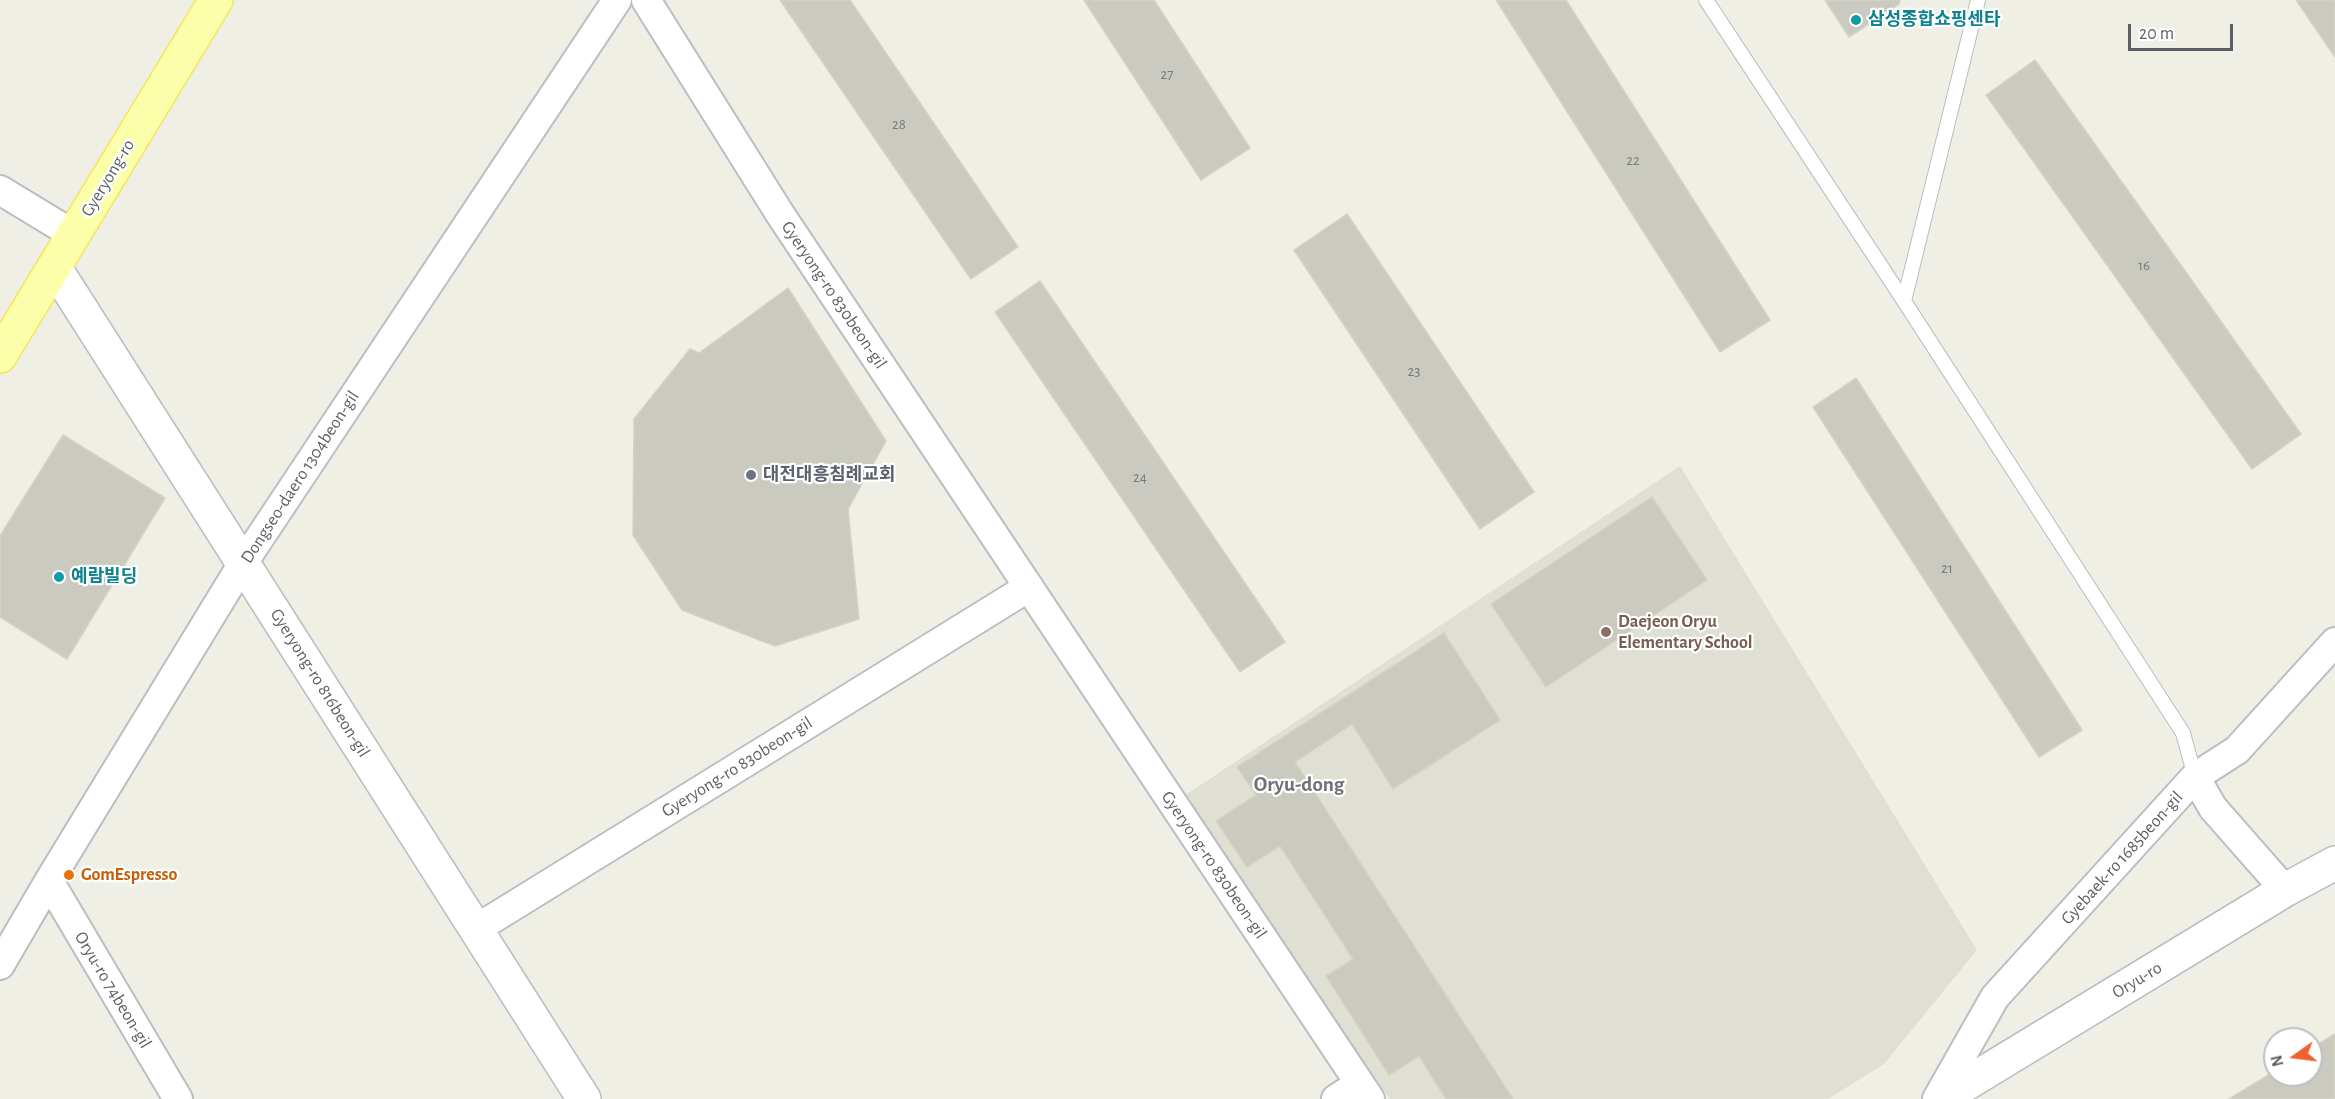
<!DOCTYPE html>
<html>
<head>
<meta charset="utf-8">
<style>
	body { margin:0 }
	#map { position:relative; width:2335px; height:1099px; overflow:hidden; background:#efefe5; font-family:"Alegreya Sans",sans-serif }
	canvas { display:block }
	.north { position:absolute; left:2263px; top:1027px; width:60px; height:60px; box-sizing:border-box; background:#fff; border:2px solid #bebfc2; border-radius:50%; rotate:256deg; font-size:16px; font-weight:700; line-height:24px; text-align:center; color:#5d5f66 }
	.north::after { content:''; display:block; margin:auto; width:21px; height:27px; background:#ed622d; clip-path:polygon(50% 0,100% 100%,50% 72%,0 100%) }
	.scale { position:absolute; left:2128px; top:24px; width:105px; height:27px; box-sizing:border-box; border:3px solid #5d5f66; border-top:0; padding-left:8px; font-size:18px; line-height:21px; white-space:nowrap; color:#5d5f66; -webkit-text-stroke:4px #fff; paint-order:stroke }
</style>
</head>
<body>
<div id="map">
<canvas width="2335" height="1099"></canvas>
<div class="north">N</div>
<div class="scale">20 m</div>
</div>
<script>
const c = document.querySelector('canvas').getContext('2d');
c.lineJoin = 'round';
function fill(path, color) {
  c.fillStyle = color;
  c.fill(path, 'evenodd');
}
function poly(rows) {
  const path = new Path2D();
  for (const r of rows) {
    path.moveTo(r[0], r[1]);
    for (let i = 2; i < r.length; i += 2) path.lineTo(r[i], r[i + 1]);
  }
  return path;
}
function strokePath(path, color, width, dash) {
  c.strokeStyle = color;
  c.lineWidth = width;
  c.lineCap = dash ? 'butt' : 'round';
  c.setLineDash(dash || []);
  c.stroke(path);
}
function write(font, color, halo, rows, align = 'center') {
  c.font = font + ' "Alegreya Sans","Noto Sans KR",sans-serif';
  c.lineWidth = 4.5;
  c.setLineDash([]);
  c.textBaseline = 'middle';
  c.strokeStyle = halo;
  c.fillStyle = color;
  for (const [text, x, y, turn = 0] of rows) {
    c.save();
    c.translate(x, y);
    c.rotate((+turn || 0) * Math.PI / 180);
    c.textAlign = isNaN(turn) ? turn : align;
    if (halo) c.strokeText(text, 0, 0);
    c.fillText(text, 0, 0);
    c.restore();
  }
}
fill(poly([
	[1680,466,1977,950,1884,1064,1828,1099,1390,1099,1181,798]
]), '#dfdfd3');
const building = poly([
	[780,0,850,0,1018,247,971,279,780,0],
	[1084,0,1154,0,1250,148,1201,180,1084,0],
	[1496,0,1566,0,1770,320,1720,352,1496,0],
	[1825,0,1900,0,1899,4,1849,37,1825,0],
	[2296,0,2335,0,2335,57,2296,0],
	[2035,60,2301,434,2252,469,1986,95,2035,60],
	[1347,214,1534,492,1480,529,1294,250,1347,214],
	[1040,281,1285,642,1240,672,995,312,1040,281],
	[788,288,886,441,848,509,859,619,775,646,682,610,633,535,634,419,690,349,699,353,788,288],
	[1856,378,2082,730,2039,757,1813,407,1856,378],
	[63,435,165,498,67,659,0,617,0,536,63,435],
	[1652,497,1707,580,1546,687,1491,604,1652,497],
	[1444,633,1500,720,1393,789,1352,724,1295,762,1513,1099,1446,1099,1419,1056,1389,1075,1326,976,1353,959,1280,846,1247,867,1216,821,1256,795,1237,767,1444,633],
	[2335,1034,2335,1099,2229,1099,2275,1071,2275,1075,2311,1075,2311,1048,2335,1034]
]);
fill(building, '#cacac1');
strokePath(building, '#d4d2c3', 1.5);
const service = poly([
	[1706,0,1904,301,2183,733,2195,777],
	[1904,301,1978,0]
]);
const minor = poly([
	[646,0,780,214,1370,1099],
	[0,190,74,235],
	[2195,777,2213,808,2285,890],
	[49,881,178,1099],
	[476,929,1029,587],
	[0,965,49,881,243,563,617,0],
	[1336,1099,1359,1084],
	[1937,1099,1995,997,2195,777,2237,750,2335,642]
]);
const tertiary = poly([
	[55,268,584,1099],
	[1941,1099,2285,890,2335,863]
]);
const primary = poly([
	[0,356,216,0]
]);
strokePath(service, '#bcbdc4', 16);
strokePath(minor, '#bcbdc4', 32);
strokePath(tertiary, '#bcbdc4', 36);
strokePath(primary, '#f4e759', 36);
strokePath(service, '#fff', 14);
strokePath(minor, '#fff', 28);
strokePath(tertiary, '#fff', 33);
strokePath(primary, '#fcffaa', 33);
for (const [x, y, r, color] of [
	[1856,20,6,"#0f9aa8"],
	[751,475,6,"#6b7280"],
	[59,577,6,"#0f9aa8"],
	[1606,632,6,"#8d6e63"],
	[69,875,6,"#e8710a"]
]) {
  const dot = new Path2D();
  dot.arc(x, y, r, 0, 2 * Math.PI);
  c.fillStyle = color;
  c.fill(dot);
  strokePath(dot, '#fff', 2);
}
write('15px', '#787a7d', null, [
	["27",1167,74],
	["28",899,124],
	["22",1633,160],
	["16",2144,265],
	["23",1414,371],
	["24",1140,477],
	["21",1947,568]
]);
write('bold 18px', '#0d838f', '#fff', [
	["삼성종합쇼핑센타",1868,20],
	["예람빌딩",71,577]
], 'left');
write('18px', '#5d5f66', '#fff', [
	["Gyeryong-ro",108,178,-59],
	["Gyeryong-ro 830beon-gil",834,295,56],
	["Dongseo-daero 1304beon-gil",300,477,-57],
	["Gyeryong-ro 816beon-gil",320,683,58],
	["Gyeryong-ro 830beon-gil",737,767,-32],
	["Gyebaek-ro 1685beon-gil",2122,858,-48],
	["Gyeryong-ro 830beon-gil",1214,865,56],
	["Oryu-ro",2137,980,-31],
	["Oryu-ro 74beon-gil",113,990,59]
]);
write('bold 18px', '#5b616d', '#fff', [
	["대전대흥침례교회",763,475]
], 'left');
write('bold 18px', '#785e54', '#fff', [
	["Daejeon Oryu",1618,622],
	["Elementary School",1618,643]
], 'left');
write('bold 18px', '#c56008', '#fff', [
	["GomEspresso",81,875]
], 'left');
write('bold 21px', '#6e7178', '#fff', [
	["Oryu-dong",1299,785]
]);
</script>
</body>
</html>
